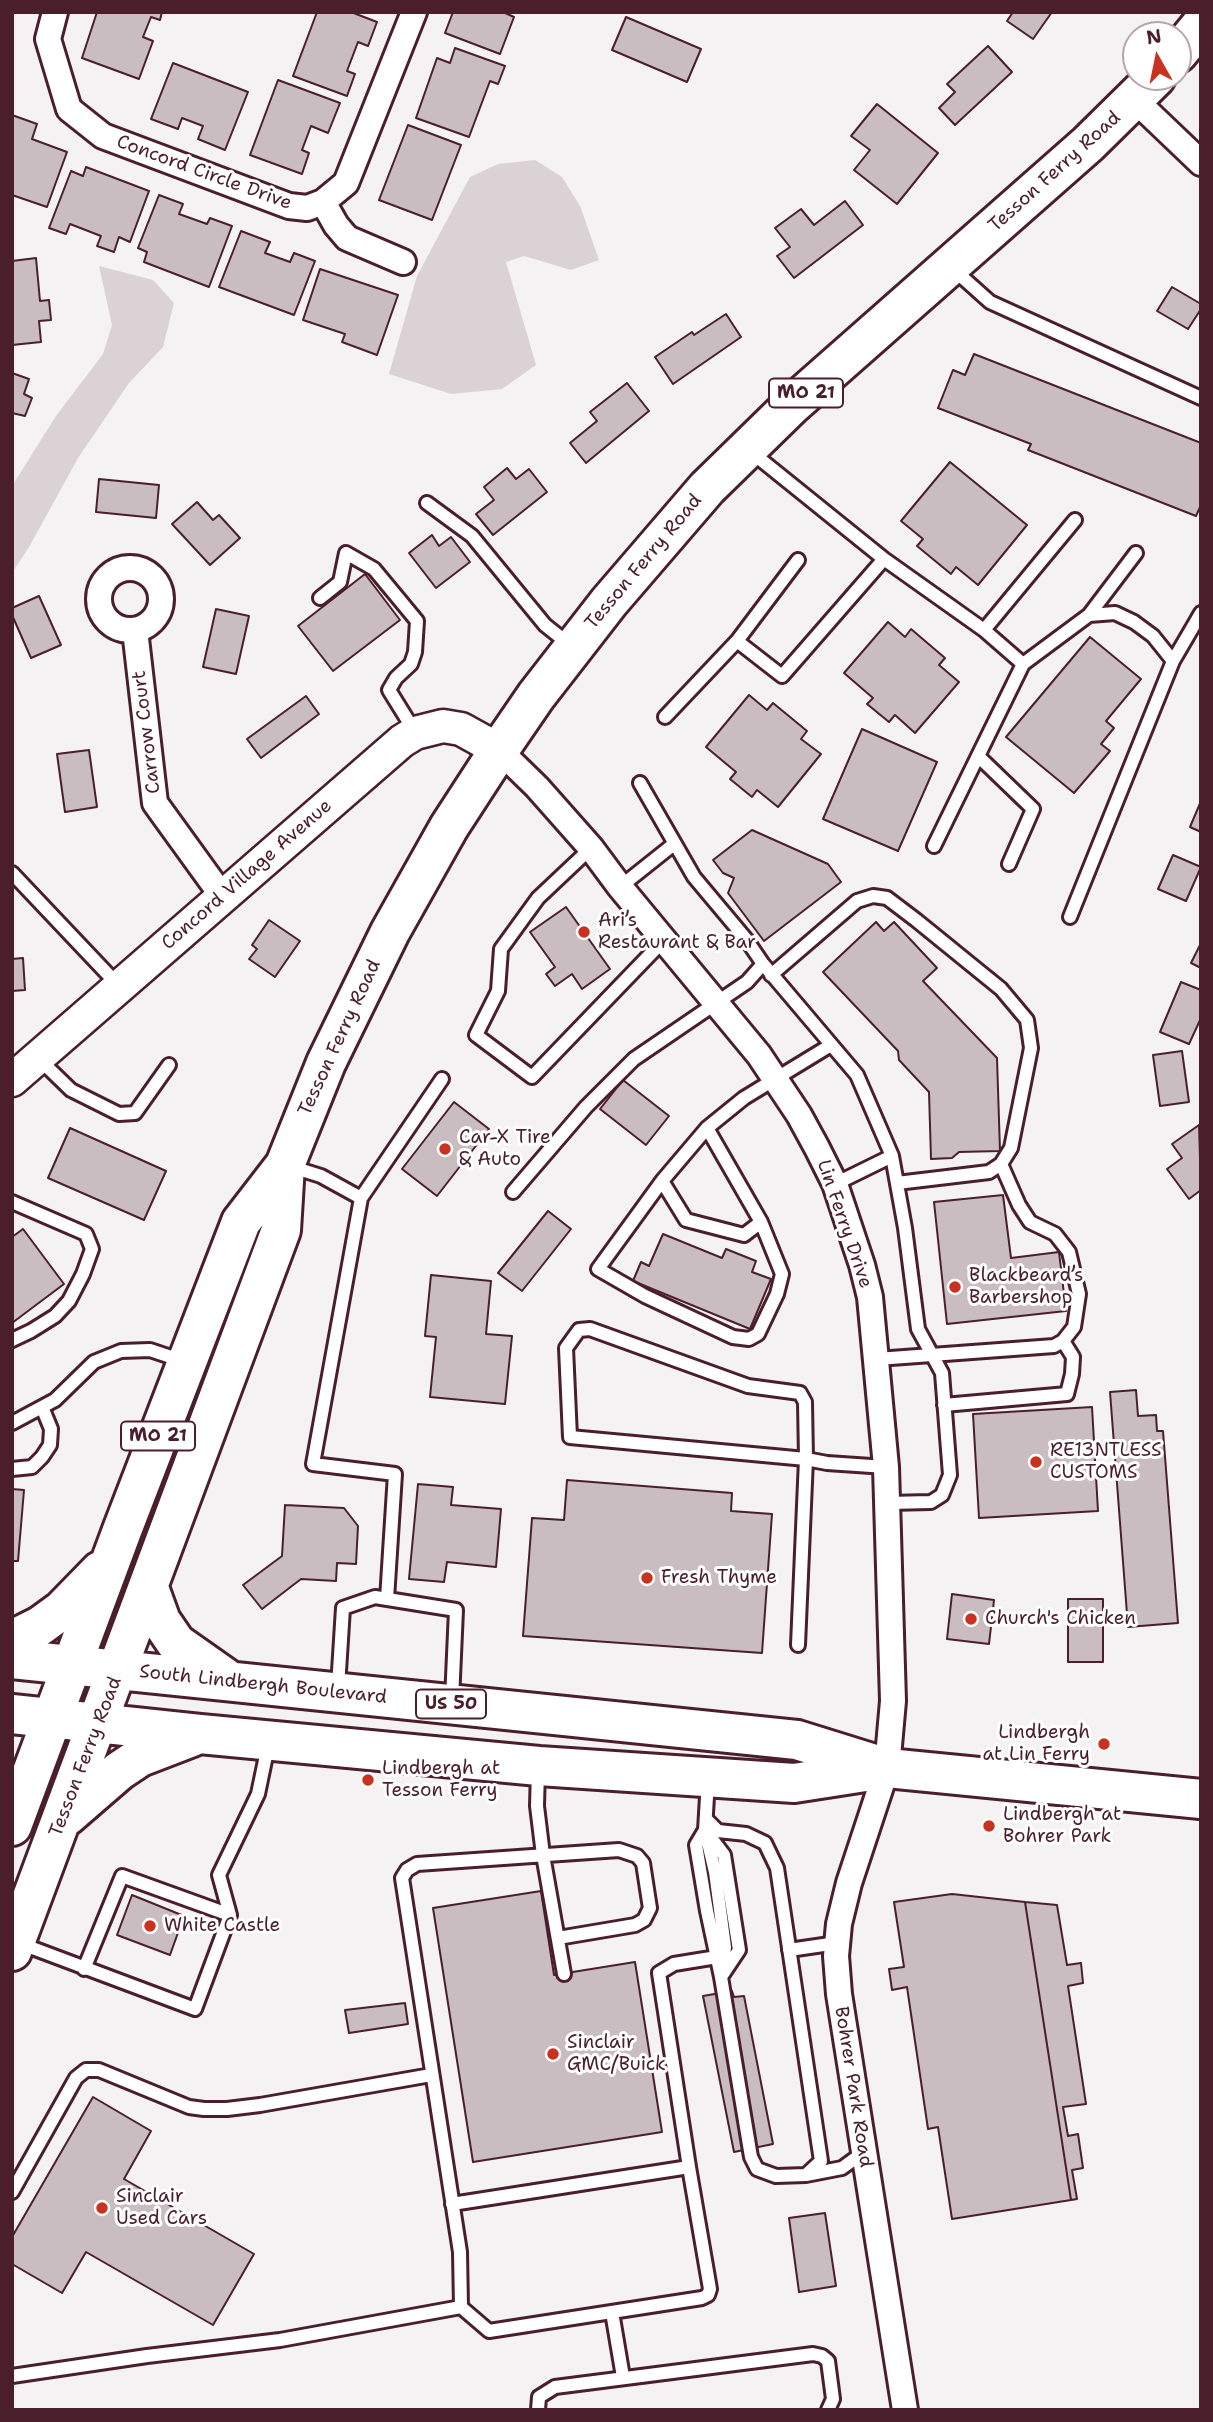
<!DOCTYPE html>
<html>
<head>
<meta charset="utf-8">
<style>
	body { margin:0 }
	#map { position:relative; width:1213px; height:2422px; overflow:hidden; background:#f4f2f2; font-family:"Shantell Sans",sans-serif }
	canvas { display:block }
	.frame { position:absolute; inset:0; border:14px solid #4a1f2b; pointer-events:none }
	.north { position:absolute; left:1122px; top:21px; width:70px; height:70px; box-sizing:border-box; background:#fff; border:2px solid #b7a5aa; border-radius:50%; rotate:351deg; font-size:19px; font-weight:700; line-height:28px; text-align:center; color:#4a1f2b }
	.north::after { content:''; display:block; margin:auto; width:24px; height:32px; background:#c8321e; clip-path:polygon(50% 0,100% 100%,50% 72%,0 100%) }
</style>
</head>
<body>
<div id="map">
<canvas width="1213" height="2422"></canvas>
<div class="frame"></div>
<div class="north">N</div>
</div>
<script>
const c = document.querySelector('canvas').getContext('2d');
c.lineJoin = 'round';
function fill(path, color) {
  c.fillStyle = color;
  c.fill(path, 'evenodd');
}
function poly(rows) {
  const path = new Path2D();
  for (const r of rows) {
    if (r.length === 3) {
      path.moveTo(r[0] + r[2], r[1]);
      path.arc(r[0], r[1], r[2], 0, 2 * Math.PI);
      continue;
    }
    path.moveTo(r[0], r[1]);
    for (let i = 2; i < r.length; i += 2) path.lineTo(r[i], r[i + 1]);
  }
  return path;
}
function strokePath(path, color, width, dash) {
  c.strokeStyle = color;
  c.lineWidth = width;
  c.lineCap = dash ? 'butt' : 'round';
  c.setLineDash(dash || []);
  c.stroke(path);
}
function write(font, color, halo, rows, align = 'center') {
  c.font = font + ' "Shantell Sans",sans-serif';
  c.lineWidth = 6;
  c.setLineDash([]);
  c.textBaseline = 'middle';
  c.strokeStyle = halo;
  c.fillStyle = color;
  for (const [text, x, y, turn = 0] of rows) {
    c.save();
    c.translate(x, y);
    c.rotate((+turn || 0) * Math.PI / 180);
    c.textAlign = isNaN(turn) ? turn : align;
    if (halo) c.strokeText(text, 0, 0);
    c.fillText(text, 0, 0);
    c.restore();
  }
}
fill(poly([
	[535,160,562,177,580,206,599,260,571,270,524,256,506,262,536,365,502,389,451,394,389,374,417,276,470,177,498,164],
	[99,266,153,280,174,303,163,347,129,383,78,458,29,547,12,573,12,486,56,416,103,354,112,325]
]), '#dbd2d5');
const building = poly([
	[97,12,162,12,160,20,151,17,143,37,153,41,139,79,82,58,97,12],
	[317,12,351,12,377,22,368,46,358,42,347,71,355,74,347,96,293,76,317,12],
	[453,12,503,12,514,17,500,54,445,33,453,12],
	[1013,12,1052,12,1033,39,1007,21,1013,12],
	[626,17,701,49,687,82,612,50,626,17],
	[988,46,1012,72,955,125,939,108,955,92,947,84,988,46],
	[455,48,505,66,498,84,490,81,469,137,416,118,437,58,450,63,455,48],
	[173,63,248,92,225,150,198,139,203,126,182,118,178,129,151,119,173,63],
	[278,80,340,103,328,133,311,126,302,150,309,153,302,174,250,155,278,80],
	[877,104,938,153,897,204,854,170,870,150,851,136,877,104],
	[12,115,37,124,32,139,67,152,47,207,12,195,12,115],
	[408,125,461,145,432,220,379,200,408,125],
	[86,167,149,191,130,242,119,237,114,252,97,246,101,236,70,224,66,234,49,228,71,171,83,176,86,167],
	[159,195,183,204,179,214,207,224,210,218,232,226,209,287,144,262,147,252,138,248,159,195],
	[845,201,863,225,794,278,777,256,790,247,775,228,801,209,814,225,845,201],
	[241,231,270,242,265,253,290,262,294,253,315,261,294,315,219,287,241,231],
	[36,258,40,301,49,300,51,320,39,321,41,342,12,345,12,261,36,258],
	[320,269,398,295,377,355,342,342,345,334,303,320,320,269],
	[1172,287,1201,304,1201,309,1188,329,1157,311,1172,287],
	[726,314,741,337,673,384,655,357,692,332,694,335,726,314],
	[974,354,1201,443,1201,505,1196,516,1028,450,1031,444,938,408,953,370,965,375,974,354],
	[12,373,29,379,24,394,32,398,25,416,12,413,12,373],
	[627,383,649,411,586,463,570,443,597,421,590,412,627,383],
	[950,462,1027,525,978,585,956,567,951,574,917,546,923,539,901,521,950,462],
	[507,468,516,479,529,469,547,492,493,535,476,514,494,500,484,487,507,468],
	[99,479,159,485,156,518,96,512,99,479],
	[197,502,213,520,219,515,240,538,210,565,172,524,197,502],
	[432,535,439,546,451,537,470,562,436,588,409,553,432,535],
	[365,574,400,620,333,671,298,626,365,574],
	[39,596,61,645,31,658,12,615,12,608,39,596],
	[216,609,249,616,236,674,203,667,216,609],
	[888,622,905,637,911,629,945,658,939,665,959,682,915,733,895,715,889,722,867,704,873,698,844,673,888,622],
	[1090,637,1141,679,1106,721,1114,728,1101,744,1110,751,1074,793,1006,737,1090,637],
	[749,695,767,710,773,703,807,731,801,739,821,754,778,807,757,790,752,797,730,779,736,772,706,747,749,695],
	[306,696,319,714,261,758,247,739,306,696],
	[862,729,937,762,898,851,823,819,862,729],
	[89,750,97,807,65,812,57,754,89,750],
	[1201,801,1201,832,1190,827,1201,801],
	[752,830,828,864,841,882,764,941,728,893,734,878,723,873,713,860,752,830],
	[1173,855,1201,867,1186,901,1158,889,1173,855],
	[566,907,610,969,582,989,572,974,555,986,546,974,555,967,530,932,566,907],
	[269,920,300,941,275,977,249,959,257,949,252,945,269,920],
	[876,922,884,931,894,922,937,968,923,981,997,1058,1000,1151,959,1152,952,1158,931,1159,929,1092,899,1060,898,1051,823,972,876,922],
	[1201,943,1201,968,1191,963,1201,943],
	[23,958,25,990,12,991,12,959,23,958],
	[1181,982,1201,990,1201,1018,1189,1044,1160,1032,1181,982],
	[1182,1051,1189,1102,1160,1106,1153,1055,1182,1051],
	[623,1080,669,1116,646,1145,600,1109,623,1080],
	[454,1102,489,1129,437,1196,402,1169,454,1102],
	[1199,1125,1201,1190,1189,1199,1167,1169,1182,1158,1172,1144,1199,1125],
	[70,1128,166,1171,144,1220,48,1178,70,1128],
	[1003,1195,1011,1258,1059,1252,1066,1311,947,1324,934,1202,1003,1195],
	[548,1211,571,1229,522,1291,498,1273,548,1211],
	[23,1229,64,1284,12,1323,12,1237,23,1229],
	[663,1234,722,1258,726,1249,756,1261,752,1272,771,1279,750,1329,633,1281,641,1262,649,1266,663,1234],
	[431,1275,491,1281,486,1334,512,1336,505,1404,430,1397,436,1337,425,1336,431,1275],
	[1136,1390,1138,1416,1156,1415,1157,1431,1163,1431,1178,1623,1128,1627,1110,1392,1136,1390],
	[1092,1407,1098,1511,979,1518,973,1414,1092,1407],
	[567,1480,732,1493,731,1511,772,1514,762,1653,523,1636,532,1518,564,1520,567,1480],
	[418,1484,453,1487,451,1505,501,1509,496,1567,447,1562,444,1582,409,1579,418,1484],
	[12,1489,24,1490,18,1561,12,1561,12,1489],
	[285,1505,344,1508,358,1526,356,1564,337,1563,336,1581,301,1579,262,1609,243,1585,282,1556,285,1505],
	[952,1594,994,1600,989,1644,947,1639,952,1594],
	[1068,1599,1103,1599,1103,1662,1068,1662,1068,1599],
	[541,1891,554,1975,635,1962,662,2132,473,2162,433,1908,541,1891],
	[952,1894,1025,1902,1071,2200,952,2219,938,2127,928,2129,907,1987,892,1990,889,1969,904,1967,894,1902,952,1894],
	[132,1895,184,1916,170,1955,117,1935,132,1895],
	[1025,1902,1057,1905,1067,1965,1081,1963,1083,1983,1068,1986,1086,2104,1063,2107,1068,2136,1078,2134,1083,2168,1072,2170,1077,2199,1071,2200,1025,1902],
	[732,1991,734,1997,744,1996,773,2144,734,2152,703,1996,732,1991],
	[405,2003,408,2024,349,2033,345,2010,405,2003],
	[93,2097,151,2131,124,2179,254,2254,213,2325,86,2252,62,2293,12,2264,12,2237,93,2097],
	[825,2213,836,2286,799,2292,789,2218,825,2213]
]);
fill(building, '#cabdc1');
strokePath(building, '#4a1f2b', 2);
const service = poly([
	[952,268,990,302,1201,398],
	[750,451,884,559,984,630,1023,664],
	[427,503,472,536,545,625,570,645],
	[798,560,737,641,782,676,884,559],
	[320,598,340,582,346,553,374,569,417,621,415,652,411,664,396,678,389,690,415,732],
	[1089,615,1136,553],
	[984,630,1075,520],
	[1173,661,1201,613],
	[665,717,737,641],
	[978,756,1033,809,1009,864],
	[934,846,1023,664,1089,615,1115,613,1134,622,1153,636,1173,661,1070,917],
	[591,848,538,898,501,949,498,991,476,1035,532,1077,664,940],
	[12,873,119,986],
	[620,887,674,844],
	[763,964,857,1075,892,1156,905,1228,918,1329,942,1373,950,1475,942,1495,931,1502,888,1503],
	[771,975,857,901,873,896,887,898,916,920,1001,989,1027,1020,1031,1048,1011,1148,1001,1164,989,1172,897,1183],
	[38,1058,71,1090,119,1114,135,1113,169,1065],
	[707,1128,761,1222,744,1235,686,1220,662,1181,707,1128,744,1098,831,1045],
	[289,1166,321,1176,361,1198,313,1464,395,1474,387,1599],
	[662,1181,598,1269,645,1296,733,1337,749,1339,758,1334,777,1294,782,1274,761,1222],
	[835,1184,892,1156],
	[513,1192,586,1107,634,1059,747,982,763,964,746,939,694,877,640,783],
	[361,1198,442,1079],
	[12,1202,86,1234,92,1249,83,1274,69,1301,55,1316,31,1331,12,1340],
	[877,1359,1054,1346,1063,1341,1074,1327,1079,1294,1069,1252,1055,1234,1030,1222,1019,1205,1001,1164],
	[944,1405,1067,1394,1072,1374,1073,1357,1063,1341],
	[12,1423,55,1400,94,1362,121,1351,150,1350,183,1361],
	[12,1469,32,1467,42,1457,50,1445,51,1429,42,1407],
	[798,1645,806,1459,805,1402,800,1393,748,1386,590,1329,579,1330,566,1348,570,1437,806,1459,827,1463,886,1467],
	[338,1687,343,1608,375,1597,456,1610,452,1700],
	[538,1770,537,1806,543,1855,564,1974],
	[708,1780,705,1830,715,1872,725,1947,723,1966],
	[706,1819,718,1831,746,1834,765,1843,777,1868,821,2161,807,2174],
	[19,1943,195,2009,230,1915,219,1875,258,1794,268,1746],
	[789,1950,837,1943],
	[84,1969,122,1876,230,1915],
	[721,1977,739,1950,724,1855,705,1830,696,1845,707,1911,721,1977,751,2157,757,2169,776,2176,806,2175,842,2168,864,2152],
	[689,2167,659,1973,674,1964,717,1957],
	[12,2192,76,2078,86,2070,99,2070,189,2107,204,2109,227,2109,260,2105,431,2075],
	[452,2204,689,2167,710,2289,708,2295,702,2298,489,2331,461,2307],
	[612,2312,623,2377],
	[12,2376,147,2356,280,2340,461,2307,460,2252,402,1878,407,1870,417,1864,619,1850,637,1856,643,1863,649,1902,650,1908,644,1920,635,1925,558,1938],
	[538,2410,539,2397,555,2387,813,2354,822,2356,828,2361,833,2399,828,2410]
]);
const minor = poly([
	[55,12,48,39,69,109,103,136,289,206,307,208,323,202,346,183,414,12],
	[1134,99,1201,163],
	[323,202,336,225,347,238,403,262],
	[130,599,31],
	[135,630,155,803,223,897],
	[499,750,537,787,591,848,620,887,759,1055,799,1115,817,1148,835,1184,862,1265,870,1297,886,1467,893,1701,887,1768,849,1883,839,1924,836,1956,839,1994,905,2410]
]);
const tertiary = poly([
	[12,1080,402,741,415,733,443,726,461,729,499,750]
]);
const primary = poly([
	[1178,53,1201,25],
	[149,1588,161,1621,176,1643,230,1681],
	[12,1640,40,1626,62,1610,100,1571],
	[12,1659,797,1740,887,1768,1201,1799],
	[12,1714,200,1734,539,1766,794,1783,878,1770],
	[67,1816,119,1771,140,1757,192,1737],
	[12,1826,123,1528,241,1222,285,1165,326,1063,390,932,449,827,499,750,536,696,609,602,707,488,792,405,1088,144,1156,77],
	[12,1951,281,1230,285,1165]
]);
strokePath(service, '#4a1f2b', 18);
strokePath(minor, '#4a1f2b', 30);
strokePath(tertiary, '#4a1f2b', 37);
strokePath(primary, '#4a1f2b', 44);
strokePath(service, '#fff', 12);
strokePath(minor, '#fff', 24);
strokePath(tertiary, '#fff', 32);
strokePath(primary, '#fff', 38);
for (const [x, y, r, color] of [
	[584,932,7,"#c8321e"],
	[445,1149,7,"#c8321e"],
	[955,1287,7,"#c8321e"],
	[1036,1462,7,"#c8321e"],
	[647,1578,7,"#c8321e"],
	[971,1619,7,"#c8321e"],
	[1104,1744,7,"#c8321e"],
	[368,1780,7,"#c8321e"],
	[989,1826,7,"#c8321e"],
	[150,1926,7,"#c8321e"],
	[553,2054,7,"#c8321e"],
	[102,2208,7,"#c8321e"]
]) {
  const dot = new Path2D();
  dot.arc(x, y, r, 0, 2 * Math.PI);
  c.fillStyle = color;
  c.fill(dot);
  strokePath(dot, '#fff', 2.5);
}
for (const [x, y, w] of [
	[806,393,74],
	[158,1436,74],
	[451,1704,70]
]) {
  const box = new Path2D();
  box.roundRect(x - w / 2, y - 14.5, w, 29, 5);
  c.fillStyle = '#fff';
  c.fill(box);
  strokePath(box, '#4a1f2b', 2);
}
write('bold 18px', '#4a1f2b', null, [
	["MO 21",806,393],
	["MO 21",158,1436],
	["US 50",451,1704]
]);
write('19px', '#4a1f2b', '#fff', [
	["Tesson Ferry Road",1055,172,-42],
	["Concord Circle Drive",204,173,20],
	["Tesson Ferry Road",644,562,-50],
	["Carrow Court",147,732,-97],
	["Concord Village Avenue",247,875,-41],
	["Tesson Ferry Road",340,1038,-65],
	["Lin Ferry Drive",844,1224,71],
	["South Lindbergh Boulevard",263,1685,6],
	["Tesson Ferry Road",86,1757,-69],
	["Bohrer Park Road",853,2087,81]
]);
write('19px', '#4a1f2b', '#fff', [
	["Ari’s",598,921],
	["Restaurant & Bar",598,943],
	["Car-X Tire",459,1138],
	["& Auto",459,1160],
	["Blackbeard’s",969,1276],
	["Barbershop",969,1298],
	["RE13NTLESS",1050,1451],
	["CUSTOMS",1050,1473],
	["Fresh Thyme",661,1578],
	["Church's Chicken",985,1619],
	["Lindbergh",1090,1733,"right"],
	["at Lin Ferry",1090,1755,"right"],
	["Lindbergh at",382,1769],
	["Tesson Ferry",382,1791],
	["Lindbergh at",1003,1815],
	["Bohrer Park",1003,1837],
	["White Castle",164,1926],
	["Sinclair",567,2043],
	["GMC/Buick",567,2065],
	["Sinclair",116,2197],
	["Used Cars",116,2219]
], 'left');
</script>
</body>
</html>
